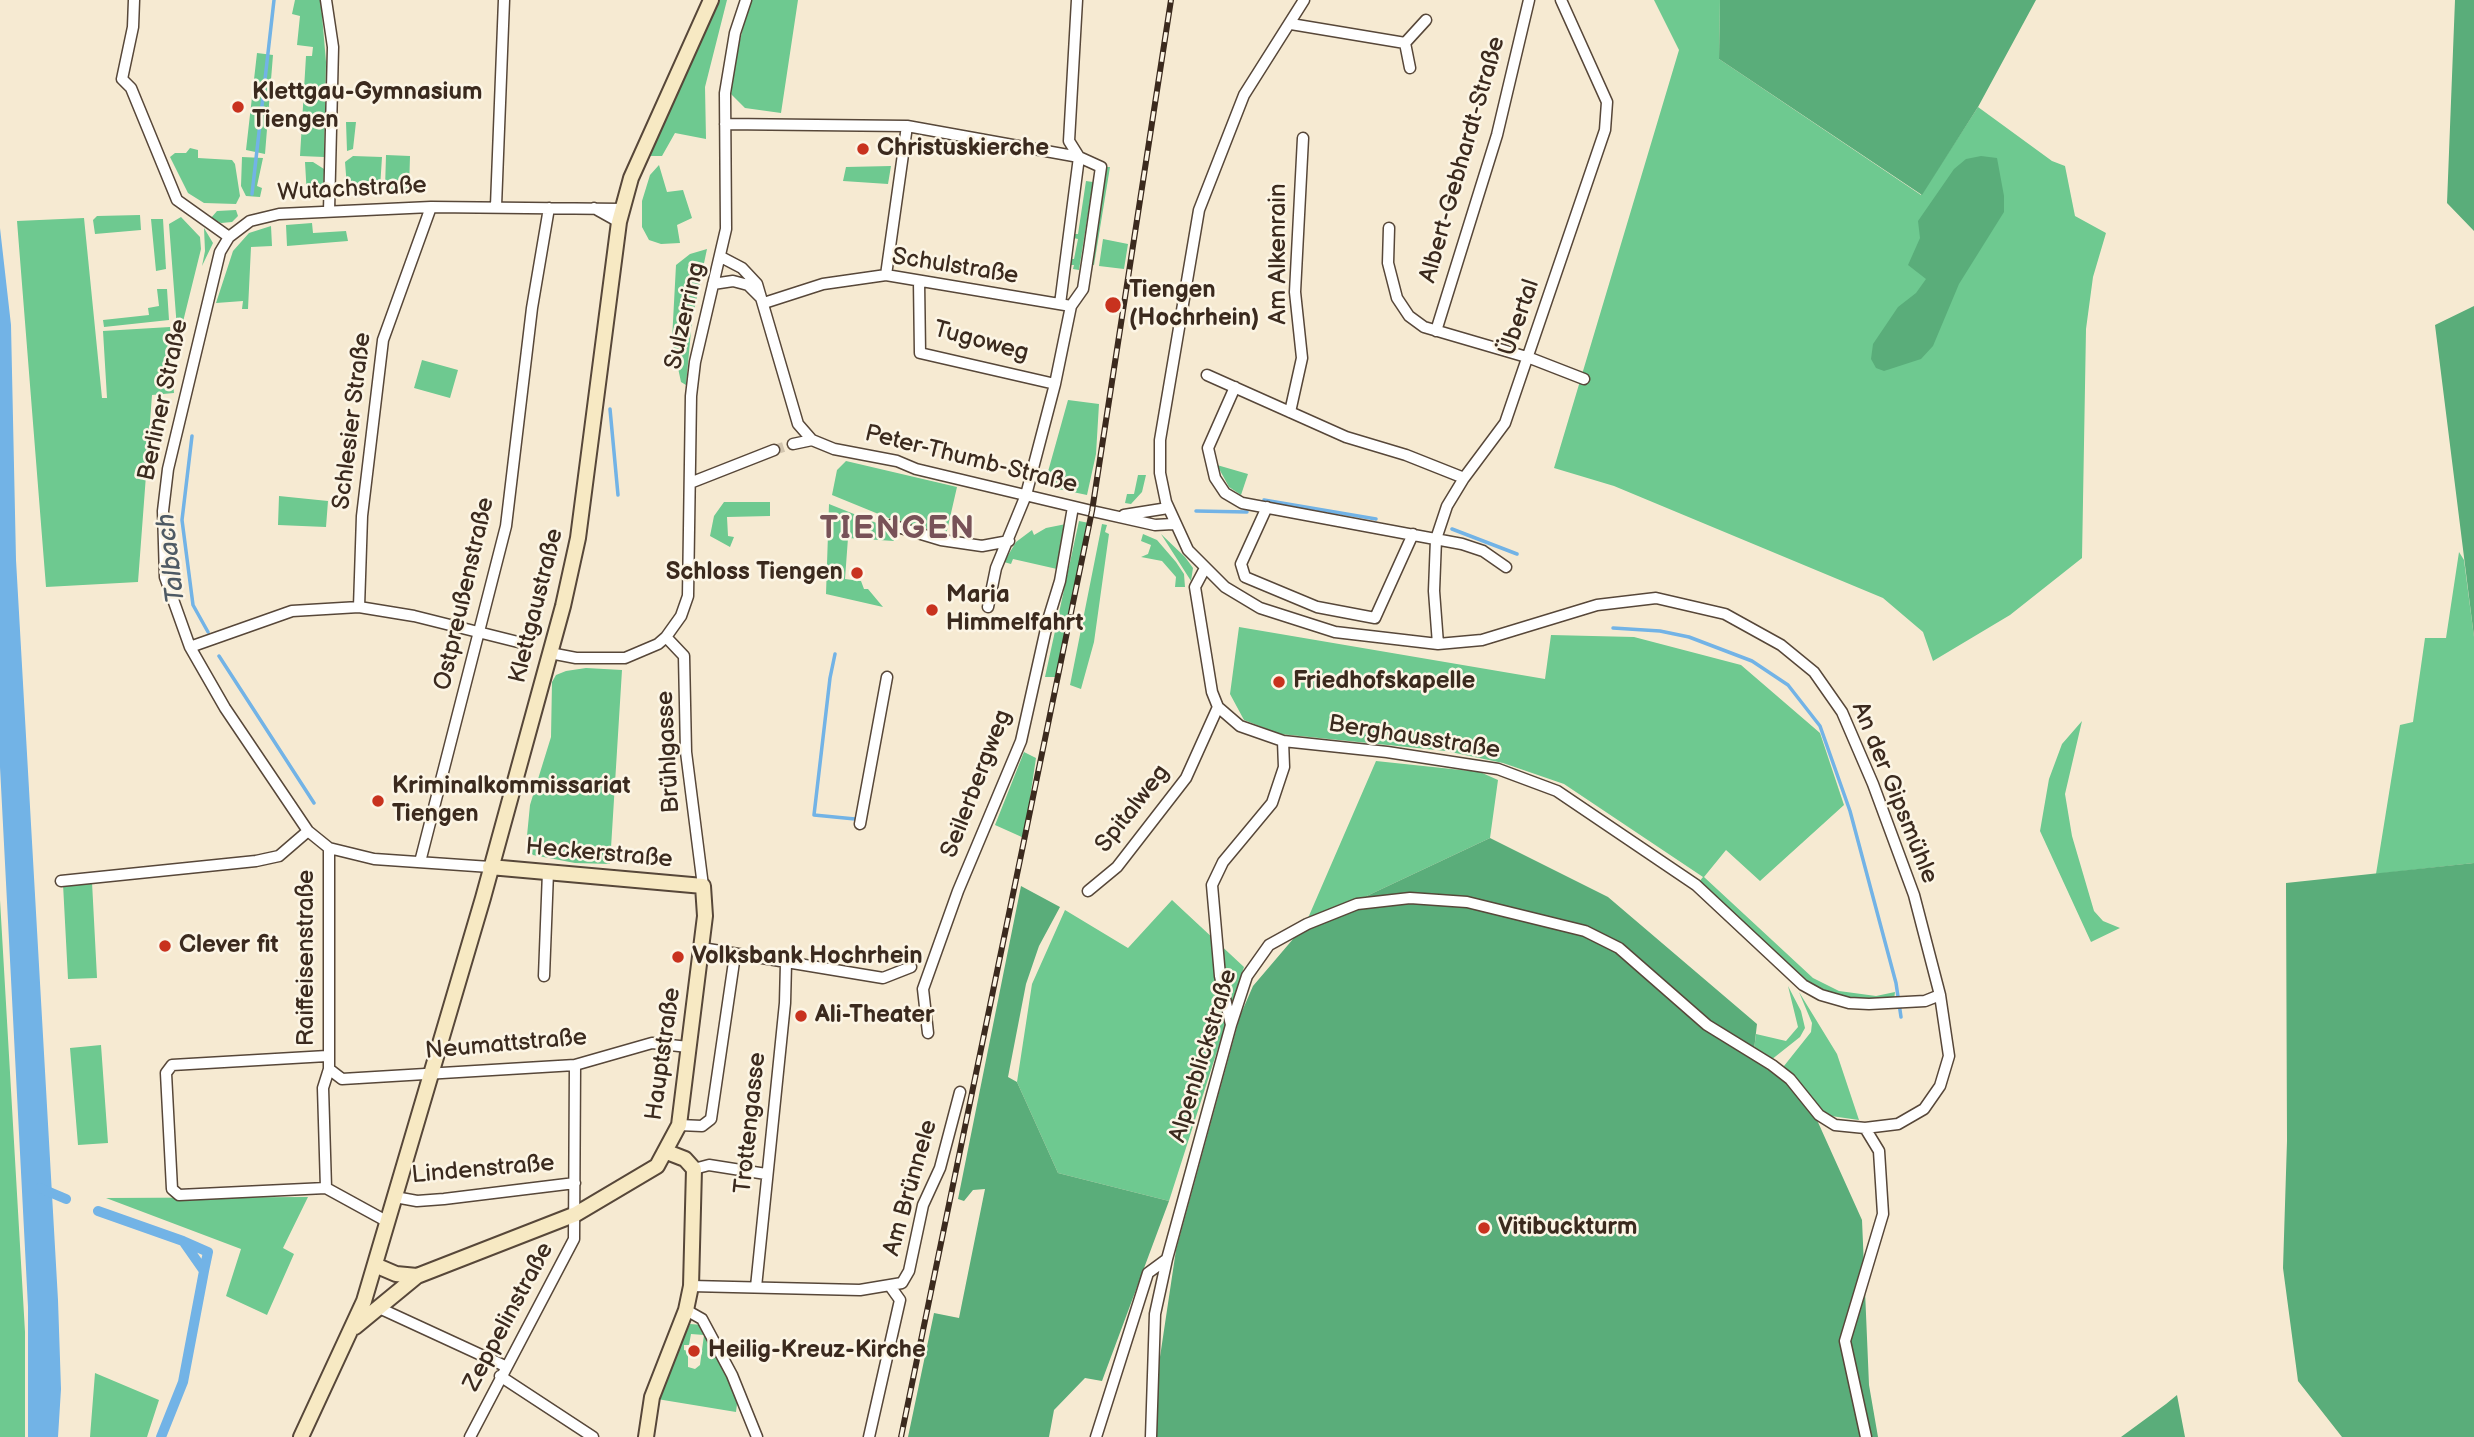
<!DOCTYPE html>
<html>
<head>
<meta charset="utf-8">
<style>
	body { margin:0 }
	canvas { display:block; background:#f6ead2 }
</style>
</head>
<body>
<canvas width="2474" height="1437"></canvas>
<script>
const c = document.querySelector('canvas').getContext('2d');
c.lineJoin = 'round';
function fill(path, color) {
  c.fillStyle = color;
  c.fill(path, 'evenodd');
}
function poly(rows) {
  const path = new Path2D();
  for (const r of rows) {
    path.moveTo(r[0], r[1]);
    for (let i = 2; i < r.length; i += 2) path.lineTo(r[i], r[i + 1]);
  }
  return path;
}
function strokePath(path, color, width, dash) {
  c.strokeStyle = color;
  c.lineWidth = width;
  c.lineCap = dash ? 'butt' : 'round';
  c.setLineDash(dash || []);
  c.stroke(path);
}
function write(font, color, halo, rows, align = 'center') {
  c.font = font + ' "Balsamiq Sans",sans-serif';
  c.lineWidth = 5;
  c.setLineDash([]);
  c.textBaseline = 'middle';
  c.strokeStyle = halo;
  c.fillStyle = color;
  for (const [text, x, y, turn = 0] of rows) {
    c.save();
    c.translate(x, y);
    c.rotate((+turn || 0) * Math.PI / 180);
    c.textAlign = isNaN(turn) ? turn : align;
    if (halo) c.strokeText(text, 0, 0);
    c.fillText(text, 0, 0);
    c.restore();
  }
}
fill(poly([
	[295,0,320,0,322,15,326,62,324,157,300,156,306,56,312,56,313,47,297,45,300,16,292,14],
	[715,0,727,0,705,87,706,139,675,133,662,156,647,156],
	[750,0,798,0,781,113,745,108,731,94,737,52],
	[1654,0,1720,0,1719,59,1921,195,1978,107,2052,161,2065,166,2075,216,2106,233,2093,277,2086,329,2082,558,2010,615,1933,661,1923,632,1883,598,1614,486,1554,468,1679,50],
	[257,53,273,55,265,154,246,150],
	[346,122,356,122,353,149,347,151],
	[190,148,198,150,198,158,232,160,235,164,240,196,236,204,204,203,188,193,170,157,175,153,186,153],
	[386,155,410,156,409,190,385,189],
	[353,156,382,157,380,188,347,187,345,162],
	[242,157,263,158,257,186,262,188,260,197,246,196,241,186],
	[305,162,313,162,324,169,323,189,319,195,307,197],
	[659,165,667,192,683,190,692,218,677,225,680,243,661,244,649,240,642,227,642,201,650,175],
	[891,166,888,184,843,181,846,167],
	[1105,167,1110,167,1094,265,1090,265],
	[1086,181,1093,182,1079,270,1073,269,1074,265,1070,265,1071,259,1074,259,1078,239,1073,238,1074,234,1078,234],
	[236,210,238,216,232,222,221,223,211,218,217,211],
	[140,215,141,230,95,234,93,220,97,216],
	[181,217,200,237,201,249,178,342,169,224],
	[84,218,102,398,107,398,103,331,170,327,172,362,164,363,165,382,173,382,174,393,152,395,138,582,46,587,17,221],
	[151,219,163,219,166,269,156,271],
	[312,223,313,233,346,231,348,241,287,246,286,225],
	[271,226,272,246,251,247,248,309,242,309,243,301,216,303,233,251,249,233],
	[204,228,213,243,202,266,205,251],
	[1103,239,1128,244,1124,269,1099,266],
	[707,249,692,320,686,385,681,382,672,340,676,265,690,254],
	[157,289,167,289,169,320,104,327,103,320,149,315,148,308,159,306],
	[422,360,458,370,450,398,414,388],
	[1068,400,1099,404,1096,454,1087,495,1044,486],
	[846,461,957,487,946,535,898,522,832,495,837,470],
	[1217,465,1248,474,1241,495,1229,487],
	[1138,475,1146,475,1142,492,1131,504,1125,503,1127,494,1134,494],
	[279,496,328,501,326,527,278,525],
	[724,502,770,502,770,516,727,517,728,536,734,537,730,547,710,536,714,516],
	[829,504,889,528,894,541,848,538,845,579,861,581,864,589,868,589,883,607,826,594],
	[1079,521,1089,523,1056,677,1045,677],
	[1066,524,1057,569,1013,559,1011,564,1004,562,1016,542,1032,530,1034,535,1046,528],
	[1102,524,1107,525,1105,532,1109,534,1094,642,1081,689,1070,685],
	[1143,534,1157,540,1176,562,1184,574,1185,587,1175,587,1176,577,1162,561,1141,557,1148,554,1151,545,1141,541],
	[1161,534,1185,557,1193,568,1191,581],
	[2459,552,2464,560,2474,637,2474,863,2376,874,2400,725,2413,722,2425,638,2446,638],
	[1239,627,1545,679,1551,635,1634,637,1741,665,1820,733,1844,805,1760,881,1726,850,1704,877,1813,978,1839,991,1876,996,1895,992,1894,1000,1852,999,1817,989,1805,981,1698,883,1703,877,1564,784,1503,763,1446,751,1280,734,1244,720,1230,694],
	[586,668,622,670,610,864,575,863,533,855,526,846,530,805,551,737,552,682,556,675,566,671],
	[2082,721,2065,794,2072,836,2094,911,2103,921,2120,928,2091,942,2040,831,2049,779,2062,744],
	[1024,752,1036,758,1024,838,995,825],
	[1376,761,1480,772,1498,780,1490,838,1305,925],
	[92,882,97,978,68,979,63,884],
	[0,900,25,1332,25,1437,0,1437],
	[1172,900,1244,967,1169,1201,1058,1173,1017,1082,1032,984,1065,910,1128,948],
	[1788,986,1801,1011,1805,1028,1800,1037,1771,1060,1754,1050,1756,1034,1786,1041,1798,1027],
	[1799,992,1837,1054,1859,1120,1831,1116,1817,1120,1780,1071,1811,1032,1812,1023],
	[101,1045,108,1143,78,1145,70,1048],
	[308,1197,283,1248,294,1254,267,1315,226,1296,241,1249,106,1198],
	[690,1324,703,1325,738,1396,736,1412,657,1399],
	[691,1334,704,1335,700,1365,695,1369,688,1367,688,1351,684,1350,684,1345,689,1345],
	[95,1373,159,1400,147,1437,90,1437]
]), '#6ec990');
fill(poly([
	[1720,0,2036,0,1978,107,1922,195,1719,59],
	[2455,0,2474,0,2474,231,2447,203],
	[1981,156,1997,158,2004,196,2004,212,1959,284,1933,346,1921,359,1884,371,1876,368,1871,359,1873,344,1898,307,1916,293,1926,279,1908,265,1920,238,1918,221,1954,169,1966,159],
	[2474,306,2474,637,2435,325],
	[1490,838,1608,897,1757,1024,1754,1050,1796,1090,1817,1120,1862,1220,1869,1385,1878,1437,1155,1437,1157,1377,1176,1250,1240,1016,1253,986,1305,925],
	[2474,863,2474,1437,2342,1437,2298,1381,2283,1268,2287,1141,2286,883],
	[1021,886,1060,907,1039,946,1026,984,1008,1077,1017,1082,1058,1173,1169,1201,1102,1381,1085,1378,1054,1410,1049,1437,908,1437,934,1313,959,1318,985,1189,973,1190,964,1201,958,1199],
	[2177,1395,2185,1437,2121,1437,2166,1404]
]), '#5aad7a');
fill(poly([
	[0,228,11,325,16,560,58,1300,61,1389,58,1437,28,1437,28,1307,0,767]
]), '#72b3e6');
strokePath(poly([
	[252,194,274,0],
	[610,409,618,495],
	[192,436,182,520,193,605,208,632],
	[1264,500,1376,519],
	[1196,511,1247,512],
	[1452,529,1517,554],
	[1613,628,1660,631,1689,637,1752,661,1788,685,1820,726,1850,811,1896,983,1901,1017],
	[835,654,830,678,814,815,855,819],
	[219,656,314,803]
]), '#72b3e6', 3.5);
strokePath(poly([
	[40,1188,66,1199],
	[98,1211,183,1241,204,1271,183,1382,161,1437],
	[183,1241,208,1252,204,1271]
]), '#72b3e6', 10);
strokePath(poly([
	[774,450,793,444]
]), '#d1c4ae', 10, [10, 5]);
const street = poly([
	[134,0,133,27,122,79,131,88,177,200,229,237],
	[326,0,333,47,329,211],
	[1291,24,1405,43,1410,68],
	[1405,43,1426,20],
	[725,124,907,126,1079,157],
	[496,206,504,0],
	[594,208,619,222],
	[1389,228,1388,263,1397,298,1409,316,1424,327,1530,358,1584,379],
	[721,257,742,268,757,284,798,424,812,440,834,449,897,461,916,469,1092,511,1155,525,1173,524],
	[886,275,907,126],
	[919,281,920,353,1055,384],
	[713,284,733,281,748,285,760,297],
	[764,303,823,284,886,275,1071,306],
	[1060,304,1079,157],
	[1436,331,1497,135,1529,0],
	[1207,375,1346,437,1406,455,1464,478],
	[1235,387,1208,448,1215,478,1225,493,1242,503,1462,544,1483,551,1506,567],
	[1290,412,1302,358,1295,292,1303,138],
	[793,444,812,440],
	[690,483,774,450],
	[1267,507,1241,564,1245,577,1317,607,1375,618,1413,534],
	[1124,515,1168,508],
	[891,525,941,540,982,546,1009,541],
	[1204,570,1195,587,1212,692,1218,707,1240,726,1283,741,1387,752,1498,769,1557,791,1696,885,1803,985,1821,995,1849,1003,1869,1004,1925,1001,1940,995],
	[359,607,362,516,383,340,431,207],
	[988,607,996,568,1026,495,1055,384,1071,306,1083,289,1089,250,1101,167,1079,157,1069,141,1077,0],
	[666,637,684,656,686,752,703,886],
	[1438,644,1434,591,1436,539,1447,506,1464,478,1505,423,1605,130,1607,102,1561,0],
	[190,647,292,611,359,607,414,616,526,644],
	[550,653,576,658,625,658,658,644,666,637,681,616,688,596,691,396,695,362,726,229,725,93,735,33,746,0],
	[860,824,887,677],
	[420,862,506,526,532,308,549,208],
	[490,867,374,859,329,848,308,831,225,708,190,647,165,577,163,511,168,469,220,252,229,237,250,221,279,214,431,207,622,209],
	[61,881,256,861,279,856,308,831],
	[1088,891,1117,867,1186,778,1218,707],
	[702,948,883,978,911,967],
	[544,976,548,872],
	[1231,1025,1220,976,1212,885,1223,862,1272,803,1284,767,1283,741],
	[928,1033,923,989,958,891,1021,741,1048,620,1060,581,1073,507],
	[327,1056,172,1065,166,1073,172,1189,179,1195,326,1188,388,1222],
	[329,1069,342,1079,575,1065,652,1043,688,1047],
	[679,1125,702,1126,711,1119,735,955],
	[1865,1128,1879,1151,1883,1214,1845,1341,1866,1437],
	[694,1169,709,1165,766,1174],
	[326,1188,323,1088,329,1069,329,848],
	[395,1197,417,1201,444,1199,575,1183],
	[691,1286,860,1290,902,1283,909,1271,923,1205,940,1168,960,1092],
	[756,1287,785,1003,786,963],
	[377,1307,505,1366],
	[686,1310,702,1319,732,1375,757,1437],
	[500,1376,593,1437],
	[470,1437,574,1239,575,1065],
	[869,1437,900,1300,890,1286],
	[1096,1437,1148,1273,1167,1259],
	[1151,1437,1155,1314,1167,1259,1231,1025,1247,976,1269,945,1307,924,1357,904,1410,898,1467,902,1585,931,1619,948,1707,1025,1772,1065,1790,1079,1819,1115,1835,1125,1865,1128,1898,1124,1924,1109,1940,1086,1949,1056,1940,995,1914,895,1873,784,1842,712,1814,672,1781,645,1725,614,1656,598,1597,605,1482,640,1438,644,1335,632,1260,608,1225,587,1188,550,1166,502,1160,473,1160,440,1199,210,1244,95,1304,0]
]);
const secondary = poly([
	[375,1265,396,1274,417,1276,576,1214,657,1166,679,1125,705,916,703,886,490,867],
	[355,1327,417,1276],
	[301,1437,364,1301,483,898,563,606,578,538,619,222,631,178,711,0],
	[646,1437,652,1397,686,1310,691,1286,694,1169,685,1159,667,1152]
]);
strokePath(street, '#574739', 13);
strokePath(secondary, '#574739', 18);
strokePath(street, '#fff', 10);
strokePath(secondary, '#f7e9c3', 14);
const rail = poly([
	[901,1437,1092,511,1171,0]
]);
strokePath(rail, '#3b2a1e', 6);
strokePath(rail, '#fcf5e5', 3.5, [10]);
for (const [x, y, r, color] of [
	[238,107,7,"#c8321e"],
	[863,149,7,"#c8321e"],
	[1113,305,9,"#c8321e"],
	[857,573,7,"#c8321e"],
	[932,610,7,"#c8321e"],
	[1279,682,7,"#c8321e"],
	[378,801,7,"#c8321e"],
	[165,946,7,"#c8321e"],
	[678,957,7,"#c8321e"],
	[801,1016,7,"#c8321e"],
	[1484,1228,7,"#c8321e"],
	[694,1351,7,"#c8321e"]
]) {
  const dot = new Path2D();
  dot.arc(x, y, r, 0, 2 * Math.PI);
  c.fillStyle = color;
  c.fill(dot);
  strokePath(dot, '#fcf5e5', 2.5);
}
write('bold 24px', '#3b2a1e', '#fcf5e5', [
	["Klettgau-Gymnasium",252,93],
	["Tiengen",252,121],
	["Christuskierche",877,149],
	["Tiengen",1129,291],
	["(Hochrhein)",1129,319],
	["Schloss Tiengen",843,573,"right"],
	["Maria",946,596],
	["Himmelfahrt",946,624],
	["Friedhofskapelle",1293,682],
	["Kriminalkommissariat",392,787],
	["Tiengen",392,815],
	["Clever fit",179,946],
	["Volksbank Hochrhein",692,957],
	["Ali-Theater",815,1016],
	["Vitibuckturm",1498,1228],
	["Heilig-Kreuz-Kirche",708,1351]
], 'left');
write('24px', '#3b2a1e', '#fcf5e5', [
	["Albert-Gebhardt-Straße",1463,160,-74],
	["Wutachstraße",352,190,-3],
	["Am Alkenrain",1279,254,-90],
	["Schulstraße",955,267,9],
	["Sulzerring",686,316,-77],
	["Übertal",1520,318,-71],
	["Tugoweg",981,342,15],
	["Berliner Straße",164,400,-78],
	["Schlesier Straße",353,421,-83],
	["Peter-Thumb-Straße",971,460,14],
	["Ostpreußenstraße",465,594,-77],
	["Klettgaustraße",537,606,-76],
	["Berghausstraße",1414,738,9],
	["Brühlgasse",669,752,-93],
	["Seilerbergweg",977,784,-69],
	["An der Gipsmühle",1894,793,68],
	["Spitalweg",1133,809,-52],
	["Heckerstraße",599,854,5],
	["Raiffeisenstraße",307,958,-90],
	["Neumattstraße",506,1045,-5],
	["Hauptstraße",664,1054,-82],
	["Alpenblickstraße",1204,1056,-73],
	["Trottengasse",751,1123,-84],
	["Lindenstraße",483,1170,-5],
	["Am Brünnele",911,1188,-74],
	["Zeppelinstraße",509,1317,-62]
]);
write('italic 26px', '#4e5a64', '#fcf5e5', [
	["Talbach",172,558,-97]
]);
c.letterSpacing = '2px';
write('bold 32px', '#785258', '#fcf5e5', [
	["TIENGEN",898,530]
]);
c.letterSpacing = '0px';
</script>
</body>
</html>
